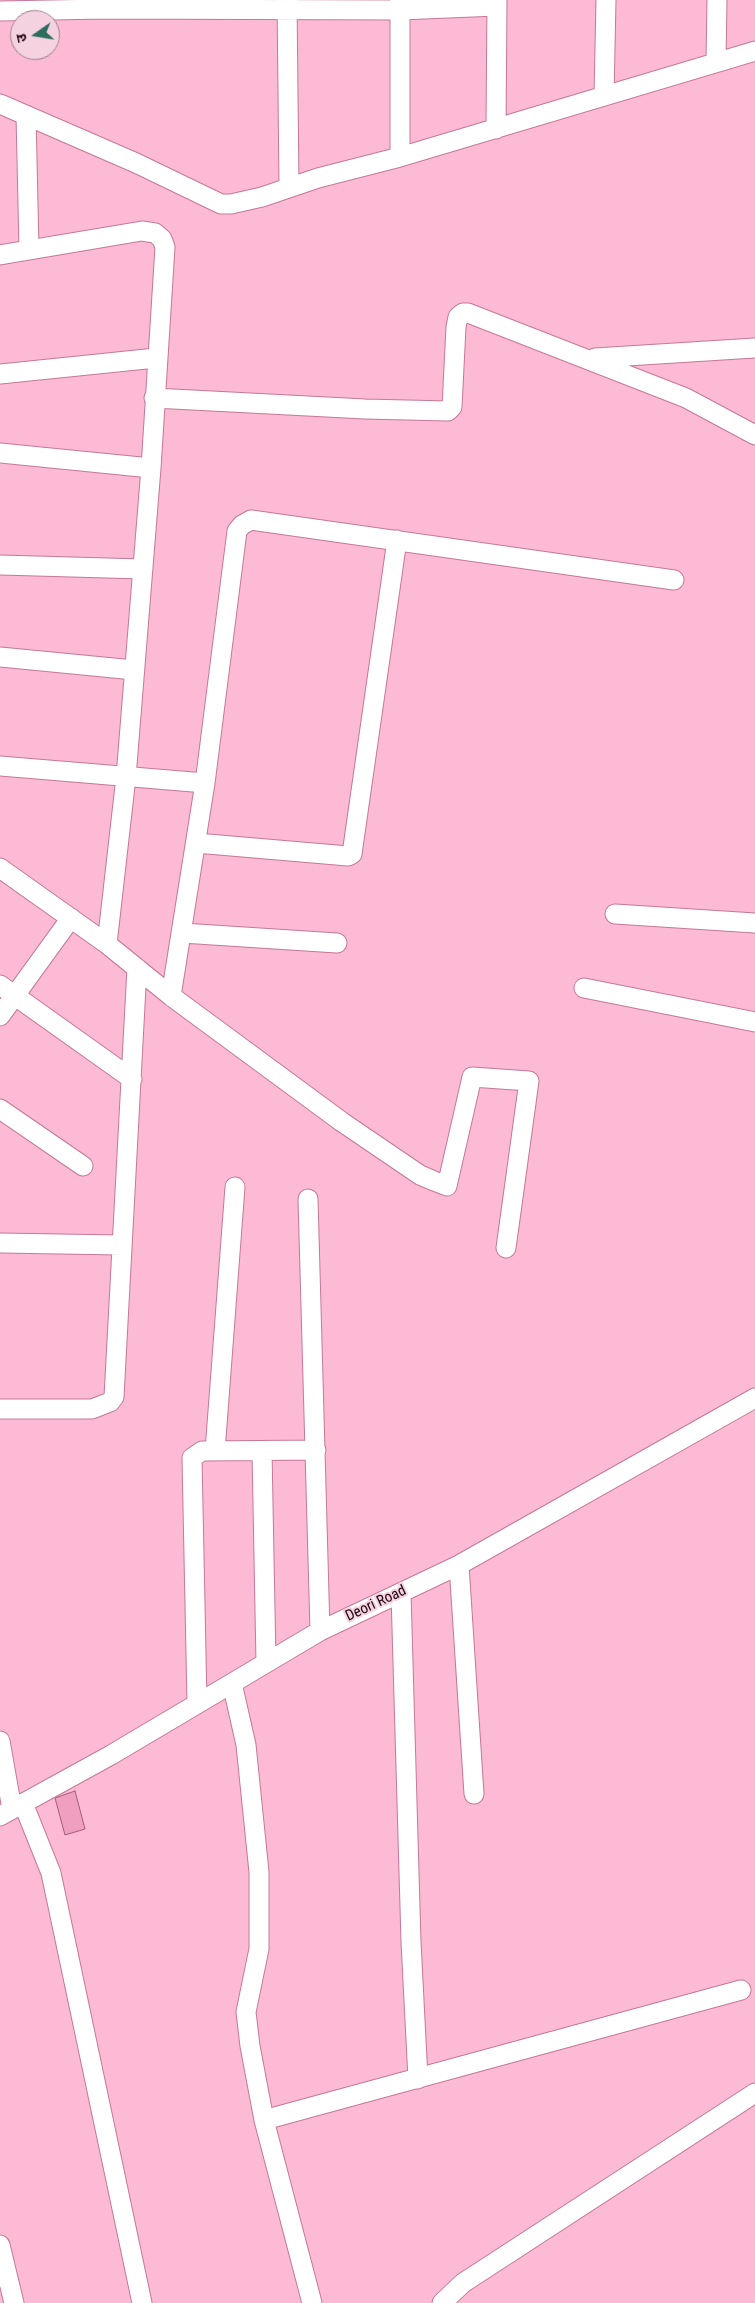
<!DOCTYPE html>
<html>
<head>
<meta charset="utf-8">
<style>
	body { margin:0 }
	#map { position:relative; width:755px; height:2303px; overflow:hidden; background:#fcbad4; font-family:"Roboto Condensed","Noto Sans Devanagari",sans-serif }
	canvas { display:block }
	.north { position:absolute; left:10px; top:10px; width:50px; height:50px; box-sizing:border-box; background:#f4d2df; border:1px solid #9f808d; border-radius:50%; rotate:257deg; font-size:14px; font-weight:700; line-height:20px; text-align:center; color:#1f0511 }
	.north::after { content:''; display:block; margin:auto; width:18px; height:22px; background:#2d6d5d; clip-path:polygon(50% 0,100% 100%,50% 72%,0 100%) }
</style>
</head>
<body>
<div id="map">
<canvas width="755" height="2303"></canvas>
<div class="north">उ</div>
</div>
<script>
const c = document.querySelector('canvas').getContext('2d');
c.lineJoin = 'round';
function fill(path, color) {
  c.fillStyle = color;
  c.fill(path, 'evenodd');
}
function poly(rows) {
  const path = new Path2D();
  for (const r of rows) {
    path.moveTo(r[0], r[1]);
    for (let i = 2; i < r.length; i += 2) path.lineTo(r[i], r[i + 1]);
  }
  return path;
}
function strokePath(path, color, width, dash) {
  c.strokeStyle = color;
  c.lineWidth = width;
  c.lineCap = dash ? 'butt' : 'round';
  c.setLineDash(dash || []);
  c.stroke(path);
}
function write(font, color, halo, rows, align = 'center') {
  c.font = font + ' "Roboto Condensed",sans-serif';
  c.lineWidth = 4;
  c.setLineDash([]);
  c.textBaseline = 'middle';
  c.strokeStyle = halo;
  c.fillStyle = color;
  for (const [text, x, y, turn = 0] of rows) {
    c.save();
    c.translate(x, y);
    c.rotate((+turn || 0) * Math.PI / 180);
    c.textAlign = isNaN(turn) ? turn : align;
    if (halo) c.strokeText(text, 0, 0);
    c.fillText(text, 0, 0);
    c.restore();
  }
}
const building = poly([
	[75,1791,85,1829,65,1835,55,1798,75,1791]
]);
fill(building, '#f09fc1');
strokePath(building, '#a55c7c', 1);
const minor = poly([
	[287,0,289,187],
	[0,11,104,9,400,10,497,6],
	[716,62,717,0],
	[604,96,606,0],
	[0,104,136,163,221,204,231,204,262,197,318,178,400,157,755,51],
	[26,115,29,249],
	[496,129,497,0],
	[400,157,400,0],
	[0,255,142,231,155,233,162,239,165,247,151,468,126,777,107,944],
	[595,358,755,348],
	[0,374,156,358],
	[154,398,365,409,448,411,452,407,456,327,458,317,463,313,468,313,686,398,755,435],
	[0,453,151,468],
	[0,565,143,569],
	[0,657,134,670],
	[0,766,205,783],
	[196,843,348,856,352,854,397,540],
	[0,868,107,944,171,996,342,1122,420,1175,434,1181,447,1186,472,1077,529,1081,506,1248],
	[615,914,755,923],
	[182,933,337,943],
	[0,985,132,1079],
	[584,988,755,1022],
	[171,996,205,783,237,531,242,525,251,520,674,580],
	[0,1016,71,918],
	[0,1109,83,1166],
	[308,1199,320,1631],
	[0,1243,121,1245],
	[0,1409,92,1409,110,1402,114,1397,137,968],
	[215,1451,235,1187],
	[262,1451,266,1663],
	[459,1565,474,1794],
	[401,1593,411,1942,418,2079],
	[232,1683,246,1745,259,1872,259,1949,246,2012,250,2046,264,2120,312,2303],
	[197,1703,192,1458,202,1451,316,1450],
	[0,1741,12,1809],
	[23,1803,51,1873,142,2303],
	[0,1816,111,1755,320,1631,459,1565,755,1398],
	[264,2120,741,1990],
	[0,2245,14,2303],
	[442,2303,463,2283,755,2093]
]);
strokePath(minor, '#c57898', 21);
strokePath(minor, '#fff', 19);
write('15px', '#1f0511', '#f4d2df', [
	["Deori Road",376,1604,-25]
]);
</script>
</body>
</html>
